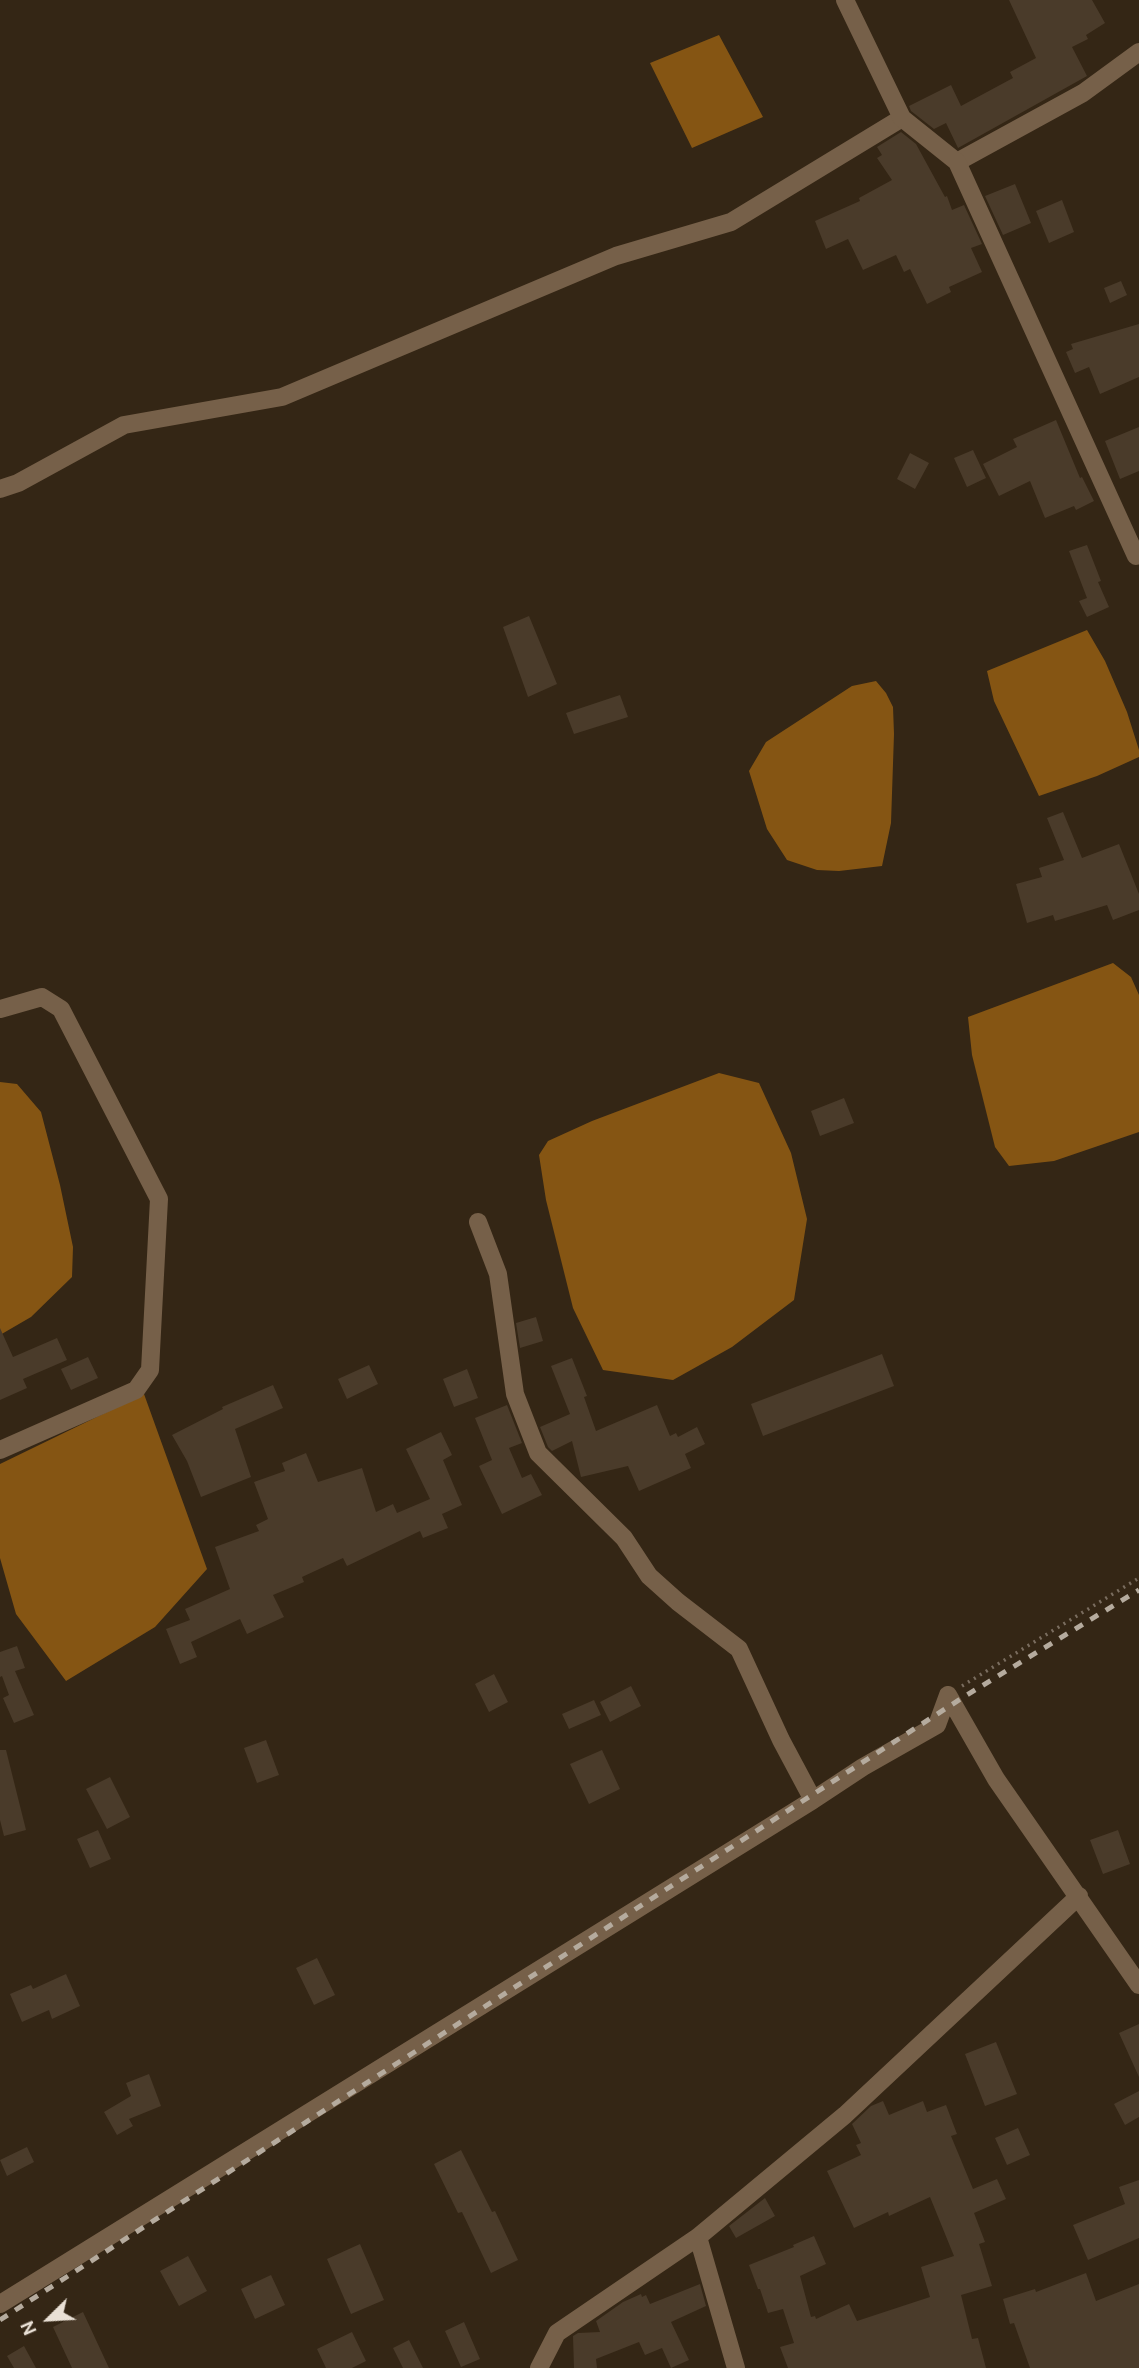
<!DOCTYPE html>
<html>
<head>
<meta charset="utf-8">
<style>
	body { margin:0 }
	#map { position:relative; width:1139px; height:2368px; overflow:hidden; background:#342615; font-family:Overpass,sans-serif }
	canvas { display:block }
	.north { position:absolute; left:14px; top:2284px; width:70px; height:70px; -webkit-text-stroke:5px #342615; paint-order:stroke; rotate:246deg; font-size:19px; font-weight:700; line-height:28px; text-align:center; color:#e9e0d5 }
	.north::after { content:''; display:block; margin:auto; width:24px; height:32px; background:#e9e0d5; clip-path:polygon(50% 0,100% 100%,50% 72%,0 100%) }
</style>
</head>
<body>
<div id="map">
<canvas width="1139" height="2368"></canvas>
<div class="north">N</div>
</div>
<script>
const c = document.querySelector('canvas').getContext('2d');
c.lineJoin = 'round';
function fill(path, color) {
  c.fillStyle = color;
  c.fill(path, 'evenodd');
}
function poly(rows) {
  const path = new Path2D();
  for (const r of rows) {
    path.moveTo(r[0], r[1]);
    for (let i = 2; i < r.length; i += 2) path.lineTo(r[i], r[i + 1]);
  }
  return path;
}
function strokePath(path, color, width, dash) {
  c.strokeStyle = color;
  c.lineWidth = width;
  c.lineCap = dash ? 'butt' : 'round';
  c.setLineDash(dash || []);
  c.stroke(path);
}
fill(poly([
	[719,35,763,117,692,148,650,63],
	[1087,630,1105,661,1127,712,1139,750,1139,757,1097,776,1039,796,994,701,987,671],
	[876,681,886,693,893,707,894,734,891,823,882,866,839,871,817,870,787,860,767,829,749,771,766,742,852,686],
	[1113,963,1131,977,1139,995,1139,1132,1054,1161,1009,1166,995,1147,972,1055,968,1017],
	[719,1073,759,1083,791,1153,807,1219,794,1300,732,1347,673,1380,603,1370,573,1308,546,1200,539,1155,548,1141,592,1121],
	[0,1082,17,1084,41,1112,60,1185,73,1247,72,1277,31,1317,0,1335],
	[144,1394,207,1569,155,1627,66,1681,16,1614,0,1558,0,1464]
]), '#855513');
fill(poly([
	[1009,0,1092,0,1105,23,1086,35,1088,39,1072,47,1087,76,958,148,946,123,934,129,911,111,909,106,951,85,961,106,1013,78,1010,72,1036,58],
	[901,132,916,144,945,197,947,196,952,210,964,205,982,244,971,248,982,272,949,287,951,292,927,304,910,269,904,272,896,255,863,270,848,239,826,249,815,221,860,201,859,198,892,180,877,158,882,155,877,147],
	[1015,184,1031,223,1003,235,985,196],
	[1062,200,1074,232,1049,243,1036,211],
	[1121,281,1127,295,1110,303,1104,288],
	[1139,324,1139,377,1100,394,1089,367,1075,373,1066,352,1073,349,1071,344],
	[1056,420,1080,478,1082,477,1094,501,1076,510,1074,506,1045,518,1030,481,999,496,983,464,1017,447,1013,439],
	[1139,427,1139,471,1120,479,1105,441],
	[973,450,986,478,967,487,954,458],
	[910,453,929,463,915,489,897,479],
	[1087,545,1101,581,1098,582,1109,607,1087,617,1079,601,1087,598,1069,551],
	[529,616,557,684,528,697,503,627],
	[620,695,628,717,574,734,566,713],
	[1063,812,1082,858,1119,844,1139,894,1139,910,1113,920,1107,905,1055,921,1053,915,1027,923,1016,884,1042,877,1039,868,1064,860,1047,818],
	[844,1098,854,1123,820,1136,811,1111],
	[536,1317,543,1341,520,1348,516,1323],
	[0,1328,13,1357,57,1338,67,1360,23,1379,27,1388,0,1400],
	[882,1354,894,1386,763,1436,751,1404],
	[88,1357,98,1378,71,1390,61,1369],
	[572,1358,587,1396,584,1397,596,1431,657,1405,670,1436,676,1433,678,1437,697,1427,705,1444,685,1454,691,1468,639,1491,628,1466,581,1477,572,1441,552,1451,548,1447,540,1427,570,1414,551,1366],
	[369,1365,378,1384,347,1399,338,1379],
	[467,1369,478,1398,454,1407,443,1379],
	[273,1385,283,1408,235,1429,251,1477,201,1497,187,1461,172,1435,223,1409,222,1407],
	[507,1405,522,1443,509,1448,522,1478,531,1474,542,1495,502,1514,479,1466,492,1460,475,1418],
	[441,1432,452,1455,443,1460,462,1505,442,1514,448,1528,423,1538,420,1531,347,1566,343,1558,302,1577,304,1582,273,1595,284,1617,247,1634,240,1619,191,1642,197,1657,180,1664,166,1629,190,1620,185,1609,230,1589,215,1547,259,1531,256,1525,268,1519,254,1482,285,1471,282,1463,306,1453,318,1482,362,1468,376,1512,393,1504,397,1513,430,1499,406,1449],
	[17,1646,25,1668,15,1671,34,1715,14,1723,3,1698,9,1695,2,1676,0,1677,0,1652],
	[494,1674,508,1702,489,1712,475,1684],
	[631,1686,641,1706,610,1722,600,1702],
	[594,1700,601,1715,569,1729,562,1714],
	[266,1740,279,1775,257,1783,244,1748],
	[0,1750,6,1750,26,1830,4,1836,0,1820],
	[602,1750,620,1789,589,1804,570,1764],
	[110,1777,130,1817,107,1829,86,1789],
	[98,1830,111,1859,90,1868,77,1839],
	[1118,1830,1130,1864,1103,1874,1090,1840],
	[317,1958,335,1995,314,2005,296,1968],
	[66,1974,80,2006,52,2019,49,2010,22,2022,10,1994,31,1985,33,1989],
	[1139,2024,1139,2077,1119,2033],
	[996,2042,1017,2094,985,2106,965,2054],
	[149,2074,161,2106,129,2119,133,2126,117,2135,104,2112,131,2096,126,2083],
	[1139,2091,1139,2117,1125,2125,1114,2104],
	[883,2101,889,2115,923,2101,927,2112,946,2105,957,2134,951,2136,973,2189,997,2179,1006,2199,974,2213,985,2242,979,2244,992,2286,961,2295,972,2339,978,2338,986,2368,788,2368,780,2347,794,2343,783,2309,768,2313,760,2289,758,2289,749,2265,794,2247,793,2245,814,2236,826,2264,800,2276,811,2317,815,2316,816,2319,849,2304,857,2321,930,2297,921,2267,954,2256,930,2197,889,2216,888,2212,854,2228,827,2171,861,2155,856,2145,861,2143,852,2124,871,2106],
	[1018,2128,1030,2155,1007,2165,995,2138],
	[27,2147,34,2162,7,2176,0,2160],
	[461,2150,492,2212,495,2211,518,2260,491,2273,462,2212,458,2213,434,2164],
	[1139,2180,1139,2238,1088,2260,1073,2225,1125,2204,1119,2187],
	[765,2198,775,2216,736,2238,729,2226],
	[360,2244,384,2300,351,2314,327,2259],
	[188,2256,207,2291,179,2306,160,2271],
	[1086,2273,1096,2301,1139,2284,1139,2368,1030,2368,1014,2323,1010,2324,1003,2299,1035,2289,1036,2292],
	[271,2275,285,2305,255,2319,241,2289],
	[700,2284,706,2306,671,2322,689,2360,671,2368,662,2348,645,2355,639,2342,596,2359,597,2368,574,2368,573,2336,578,2333,600,2332,596,2321,623,2302,641,2294,642,2297,646,2295,650,2304],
	[83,2312,109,2368,72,2368,53,2327],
	[464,2322,480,2359,461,2367,445,2331],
	[352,2332,366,2361,352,2368,326,2368,317,2349],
	[409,2340,423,2368,403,2368,393,2348],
	[24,2346,36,2368,14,2368,7,2356]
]), '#4a3b2a');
strokePath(poly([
	[962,1686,1139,1578]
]), '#7a6d5f', 3.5, [2, 5]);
strokePath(poly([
	[957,162,1083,93,1139,52],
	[0,489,18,483,124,425,282,397,616,256,731,222,902,118],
	[0,1009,42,997,61,1009,159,1199,150,1370,136,1390,0,1450],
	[478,1222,498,1274,515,1394,538,1453,624,1538,649,1576,678,1602,739,1649,781,1740,813,1800],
	[948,1695,996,1779,1139,1985],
	[698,2237,736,2368],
	[0,2304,813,1800,863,1767,937,1725,948,1695],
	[539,2368,557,2333,698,2237,845,2115,1079,1896]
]), '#766049', 18);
strokePath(poly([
	[845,0,902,118,957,162,1136,556,1139,555]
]), '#766049', 18);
strokePath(poly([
	[0,2320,962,1698,1139,1590]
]), '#b5ab9e', 5, [9, 9]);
</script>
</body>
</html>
